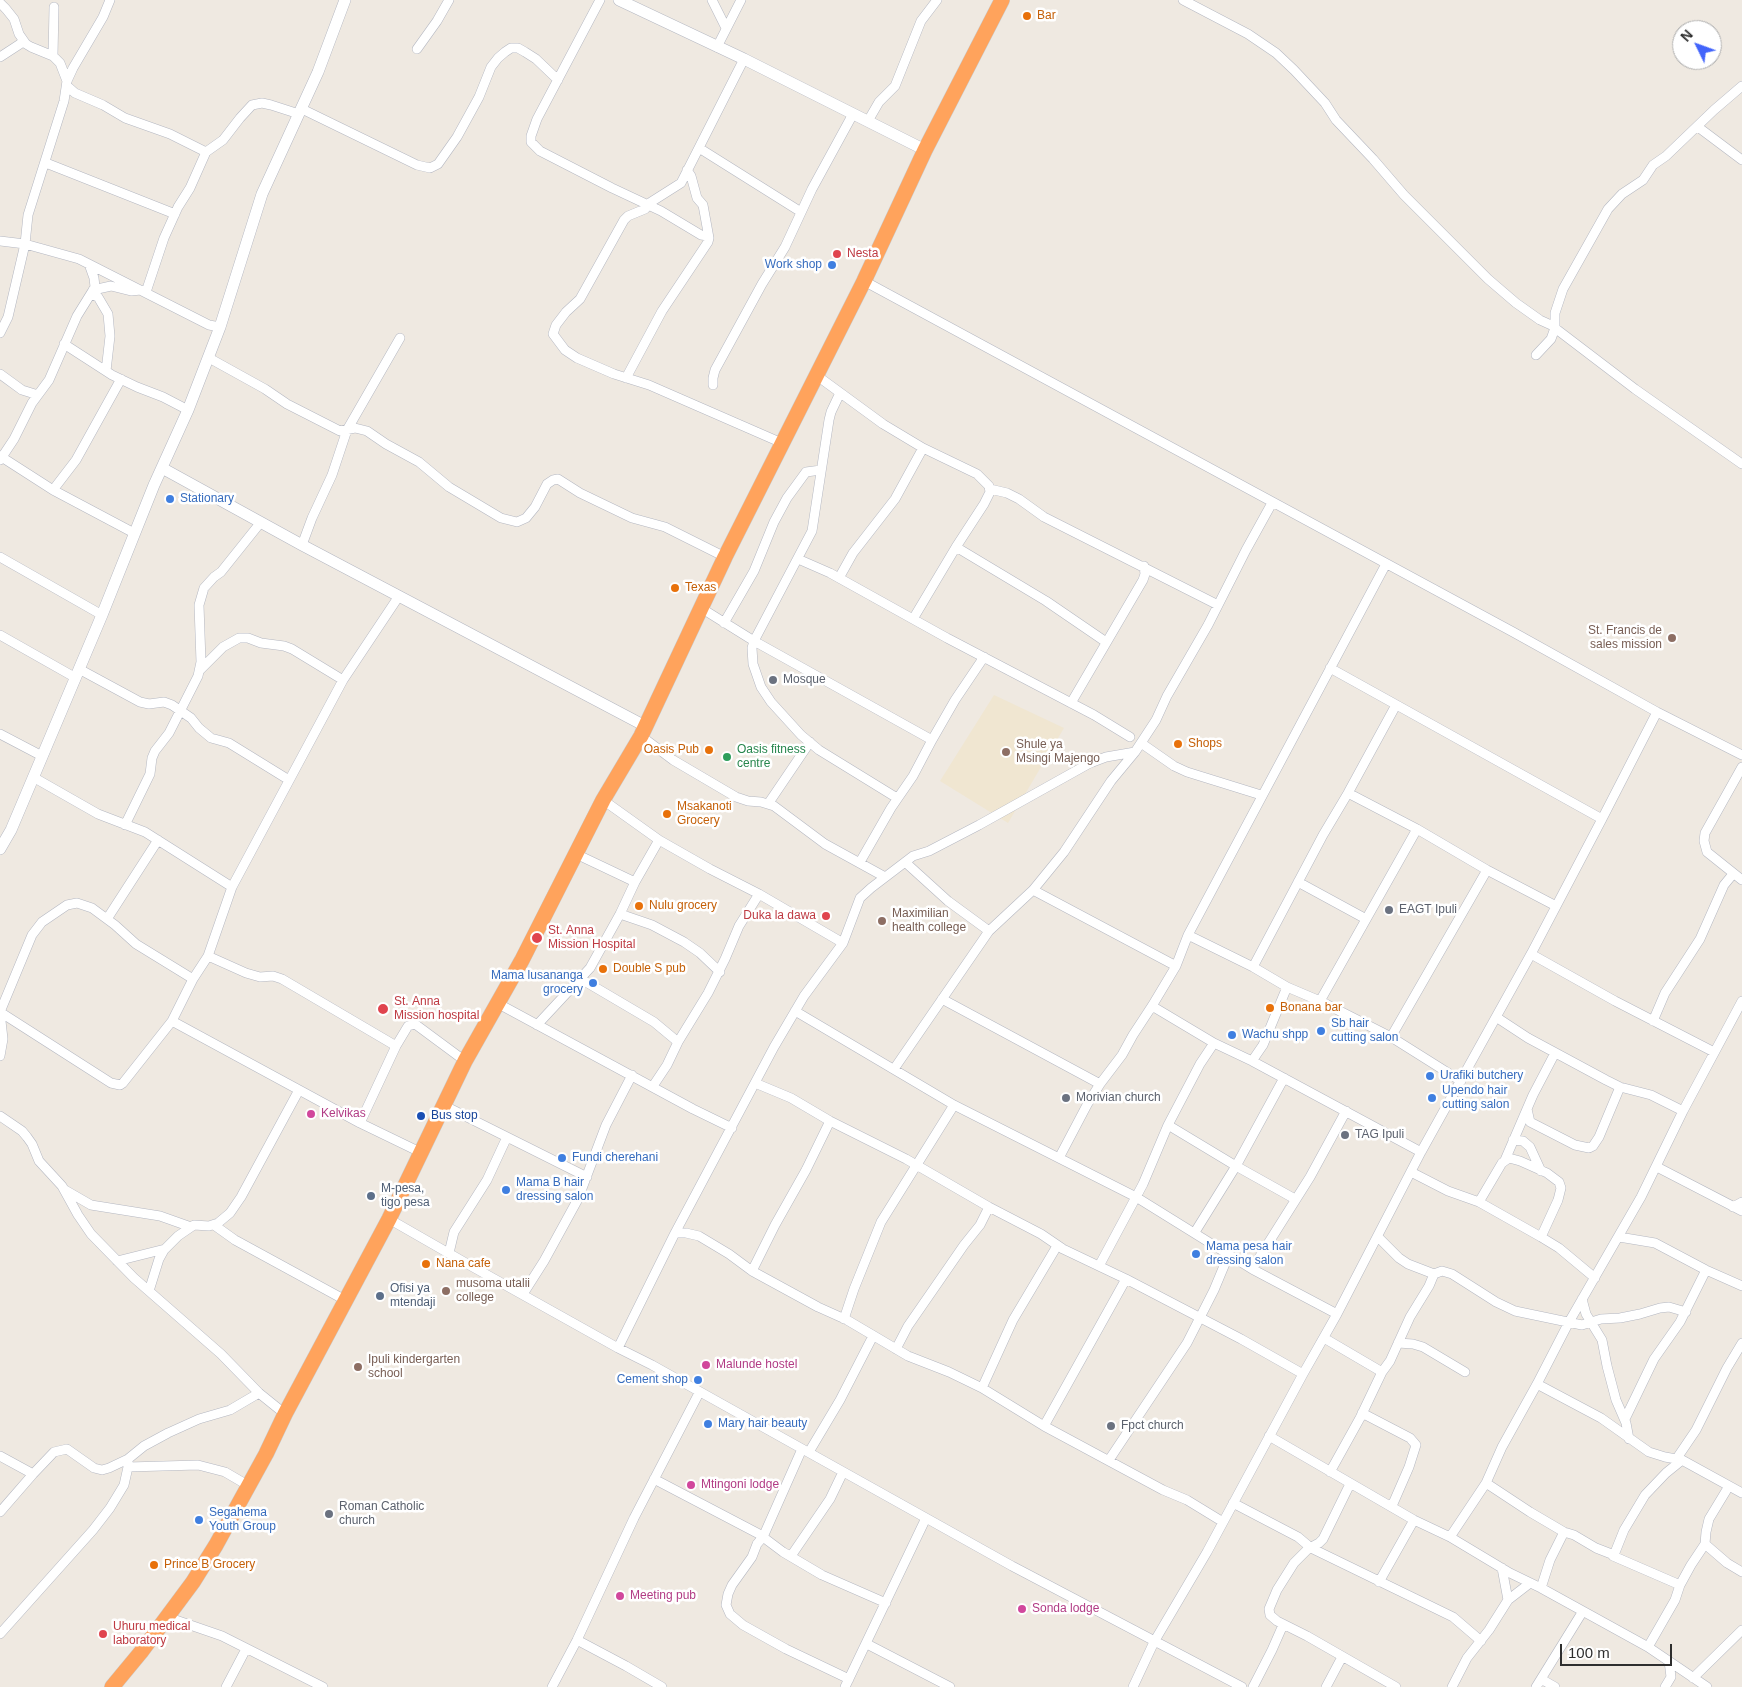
<!DOCTYPE html>
<html>
<head>
<meta charset="utf-8">
<style>
	body { margin:0 }
	#map { position:relative; width:1742px; height:1687px; overflow:hidden; background:#efe9e1; font-family:Helvetica,sans-serif }
	canvas { display:block }
	.north { position:absolute; left:1672px; top:20px; width:50px; height:50px; box-sizing:border-box; background:#fff; border:1px solid #ababab; border-radius:50%; rotate:312deg; font-size:14px; font-weight:700; line-height:20px; text-align:center; color:#2e2e2e }
	.north::after { content:''; display:block; margin:auto; width:18px; height:22px; background:#4264fb; clip-path:polygon(50% 0,100% 100%,50% 72%,0 100%) }
	.scale { position:absolute; left:1560px; top:1644px; width:112px; height:22px; box-sizing:border-box; border:2px solid #2e2e2e; border-top:0; padding-left:6px; font-size:15px; line-height:18px; white-space:nowrap; color:#2e2e2e; -webkit-text-stroke:4px #fff; paint-order:stroke }
</style>
</head>
<body>
<div id="map">
<canvas width="1742" height="1687"></canvas>
<div class="north">N</div>
<div class="scale">100 m</div>
</div>
<script>
const c = document.querySelector('canvas').getContext('2d');
c.lineJoin = 'round';
function fill(path, color) {
  c.fillStyle = color;
  c.fill(path, 'evenodd');
}
function poly(rows) {
  const path = new Path2D();
  for (const r of rows) {
    path.moveTo(r[0], r[1]);
    for (let i = 2; i < r.length; i += 2) path.lineTo(r[i], r[i + 1]);
  }
  return path;
}
function strokePath(path, color, width, dash) {
  c.strokeStyle = color;
  c.lineWidth = width;
  c.lineCap = dash ? 'butt' : 'round';
  c.setLineDash(dash || []);
  c.stroke(path);
}
function write(font, color, halo, rows, align = 'center') {
  c.font = font + ' Helvetica,sans-serif';
  c.lineWidth = 5;
  c.setLineDash([]);
  c.textBaseline = 'middle';
  c.strokeStyle = halo;
  c.fillStyle = color;
  for (const [text, x, y, turn = 0] of rows) {
    c.save();
    c.translate(x, y);
    c.rotate((+turn || 0) * Math.PI / 180);
    c.textAlign = isNaN(turn) ? turn : align;
    if (halo) c.strokeText(text, 0, 0);
    c.fillText(text, 0, 0);
    c.restore();
  }
}
fill(poly([
	[994,695,1064,728,1008,823,940,781]
]), '#f0e6d1');
const street = poly([
	[600,0,537,119,531,136,531,142,540,151,612,188,661,211,701,235,708,236],
	[712,0,726,28],
	[1183,0,1248,34,1276,53,1294,70,1325,103,1336,120,1373,159,1404,195,1488,279,1516,303,1540,320,1551,325,1635,389,1742,464],
	[0,3,6,9,14,19,19,34,26,44,31,47,53,56,60,63,67,81],
	[717,47,741,0],
	[417,49,437,21,449,0],
	[53,56,54,7],
	[0,57,20,44,23,41],
	[744,59,681,183,651,202,645,209,628,216,624,220,580,299,566,312,556,325,553,334,565,350,577,358,614,374,649,385,782,443],
	[67,86,75,93,103,105,125,118,170,134,206,152],
	[302,109,417,165,430,168,438,164,457,137,479,97,491,67,498,58,505,52,511,48,518,48,525,52,536,59,558,80],
	[868,121,879,102,895,86,921,21,937,0],
	[1698,127,1742,160],
	[699,148,801,212],
	[46,163,175,214],
	[0,241,25,244,79,259,209,325,220,327],
	[864,281,1513,632,1657,712,1742,755],
	[93,290,111,286,131,291,141,290],
	[146,292,164,238,178,207,190,188,206,152,223,140,240,118,252,105,262,103,271,105,299,114],
	[91,294,98,297,108,314,110,336,106,371],
	[0,333,8,317,25,244,28,215,64,101,67,81,73,68,103,17,110,0],
	[64,344,112,375,137,387,163,397,188,410],
	[1536,355,1551,339,1555,328,1555,313,1563,289,1608,209,1622,194,1643,180,1653,165,1666,156,1714,110,1742,86],
	[209,358,265,389,287,404,340,431,355,428,367,431,386,444,419,462,449,487,501,518,517,522,526,518,535,507,547,484,553,480,558,479,580,493,632,518,665,527,725,557],
	[0,374,22,390,38,395],
	[816,375,883,424,923,448,977,474,989,486,990,492,984,504,956,547,913,619],
	[626,378,662,311,708,242,709,238,703,205,697,198,691,176,687,170],
	[713,385,713,378,715,370,762,284,785,247,812,189,853,114],
	[840,393,831,412,829,420,812,531,754,641,752,648,753,664,761,687,771,702,801,735,819,750,897,798],
	[0,456,53,490,134,533],
	[0,460,14,439,32,403,49,380,77,316,95,287,94,278,89,264],
	[990,489,1007,493,1019,499,1044,517,1218,605],
	[53,490,76,460,121,379],
	[302,545,312,518,332,475,347,430,400,338],
	[956,547,1046,601,1106,642],
	[0,557,102,615],
	[798,559,830,573,947,638,1094,715,1130,737],
	[839,578,853,553,895,499,923,448],
	[701,608,754,641,932,740],
	[724,623,754,571,774,522,787,498,806,472,821,470],
	[0,635,76,678],
	[1330,668,1602,819],
	[79,669,140,702,149,704,164,702,172,705,191,718,199,728,211,738,229,743,289,780],
	[200,670,223,647,239,638,248,638,261,643,284,646,292,649,343,680],
	[1071,703,1143,580,1145,574,1144,566],
	[0,734,42,756],
	[641,736,673,760,736,797,748,801,761,802,774,806,825,844,885,877],
	[1141,743,1174,766,1187,772,1261,795],
	[1742,767,1705,833,1704,841,1707,852,1742,880],
	[33,777,98,814,145,832,232,887],
	[1348,793,1417,829,1487,870,1556,906],
	[603,800,659,840,710,869,759,894,843,943],
	[768,804,810,742],
	[125,825,150,774,152,758,155,751,169,733,198,676,201,662,199,605,204,588,214,577,221,572,261,522],
	[576,854,635,882],
	[860,862,891,808,913,776,932,740,955,700,984,657],
	[905,862,948,901,989,931],
	[1298,882,1366,919],
	[1033,890,1064,852,1111,781,1135,752,1156,720,1167,696,1208,625,1246,550,1272,503],
	[620,914,652,925,684,942,700,953,720,972],
	[107,919,158,840],
	[1188,935,1386,564],
	[1531,954,1615,1001,1714,1052],
	[208,956,246,973,260,977,273,976,282,979,396,1046],
	[1253,967,1323,835,1348,793,1396,705],
	[581,979,654,1022,678,1042],
	[942,999,1100,1084],
	[1320,1001,1417,829],
	[497,1003,693,1109,732,1128],
	[1152,1006,1214,1043,1252,1061,1421,1152],
	[795,1011,954,1105,1136,1197,1252,1269,1337,1314],
	[0,1012,111,1083,120,1085,123,1083,172,1021,193,979,208,956,232,887,343,680,399,596],
	[1496,1017,1528,1038,1606,1080,1620,1087,1651,1095,1683,1111],
	[172,1021,360,1123,422,1153],
	[1653,1021,1665,993,1700,939,1724,885,1733,874],
	[537,1025,590,968,620,914,635,882,659,840],
	[1391,1037,1487,870],
	[0,1056,3,1039,0,1012,32,935,42,922,67,905,77,903,92,908,115,925,136,944,193,979],
	[1252,1061,1263,1045,1287,987],
	[894,1069,989,931,1033,890,1176,966],
	[755,1083,791,1098,830,1121,906,1159,989,1207,1041,1234,1063,1249,1126,1279,1241,1339,1303,1374],
	[653,1086,667,1065,678,1042,708,993,725,959,739,926,759,894],
	[443,1105,587,1177],
	[1527,1109,1530,1122,1534,1124,1575,1145,1589,1148,1593,1146,1599,1137,1620,1087],
	[0,1116,22,1131,27,1137,32,1144,39,1161,62,1186,78,1215,91,1234,134,1278,221,1354,259,1393,285,1414],
	[360,1123,396,1046,408,1026,415,1024,465,1061],
	[1168,1125,1236,1166,1295,1199],
	[1513,1140,1523,1141,1530,1147,1541,1171],
	[1059,1158,1088,1103,1100,1084,1122,1055,1133,1035,1152,1006,1176,966,1188,935,1253,967,1287,987,1320,1001,1391,1037,1461,1081],
	[1505,1160,1533,1095,1555,1053],
	[1657,1167,1742,1211],
	[1411,1172,1448,1191,1479,1202,1541,1237,1559,1248,1595,1278],
	[65,1190,91,1205,160,1216,191,1227],
	[1479,1202,1502,1163,1509,1158,1520,1161,1547,1173,1559,1182,1561,1188,1558,1200,1541,1237],
	[1733,1207,1742,1202],
	[389,1219,464,1262,618,1348,652,1365,1012,1566,1242,1687],
	[214,1225,235,1240,345,1300],
	[1195,1232,1236,1166,1284,1078],
	[675,1233,686,1233,699,1236,729,1254,752,1271,818,1307,847,1320,908,1356,949,1372,982,1388,1044,1426,1163,1490,1187,1500,1223,1522],
	[1378,1237,1399,1258,1408,1264,1434,1274,1442,1271,1452,1274,1496,1302,1515,1311,1582,1325,1601,1319,1620,1318,1640,1314,1660,1308,1669,1307,1686,1312],
	[1619,1237,1655,1243,1706,1270,1742,1286],
	[449,1253,454,1232,487,1180,507,1137],
	[117,1261,165,1249],
	[1099,1266,1143,1184,1168,1125,1200,1064,1214,1043],
	[1252,1269,1310,1177,1346,1111],
	[752,1271,775,1225,806,1170,830,1121],
	[149,1291,159,1259,164,1250,178,1236,194,1225,209,1226,218,1223,230,1213,241,1197,299,1090],
	[523,1294,544,1261,578,1199,606,1125,632,1075],
	[1582,1299,1586,1314,1602,1340,1607,1366,1616,1400,1626,1423,1629,1439],
	[844,1319,854,1289,881,1222,954,1105],
	[1324,1338,1382,1372],
	[1398,1343,1413,1344,1423,1347,1465,1372],
	[618,1348,675,1233,774,1047,804,996,843,943,860,898,871,888,913,856,929,851,979,825,1090,763,1106,757,1135,752],
	[896,1349,908,1326,964,1245,980,1225,989,1207],
	[1537,1384,1601,1418,1649,1452,1665,1457,1682,1460,1742,1493],
	[982,1388,1013,1320,1057,1246],
	[1362,1413,1410,1438,1416,1445,1409,1467,1392,1506],
	[1625,1419,1654,1359,1680,1322,1706,1270],
	[1044,1426,1126,1279],
	[1269,1436,1414,1520,1450,1537,1510,1573,1541,1588,1648,1647,1707,1687],
	[802,1449,763,1537,757,1544,752,1557,732,1585,728,1594,726,1605,730,1614,743,1625,786,1649,849,1679],
	[809,1452,840,1400,873,1336],
	[0,1456,33,1474],
	[1677,1458,1696,1430,1727,1368,1742,1343],
	[1109,1460,1187,1343,1214,1290,1229,1254],
	[128,1467,198,1465,225,1472,249,1486],
	[1330,1472,1360,1418,1382,1372,1390,1361,1410,1317,1429,1286,1434,1274],
	[654,1479,759,1534,783,1552,822,1575,886,1603],
	[1486,1483,1530,1512,1564,1532,1574,1535,1596,1548,1614,1555,1613,1556,1680,1585],
	[1350,1484,1323,1539,1319,1543,1308,1549,1294,1563,1277,1590,1269,1609,1270,1615,1277,1621,1307,1636,1396,1687],
	[1729,1486,1709,1519,1706,1532,1705,1544,1727,1563,1742,1572],
	[1233,1503,1298,1537,1311,1548,1453,1617,1481,1641],
	[0,1512,33,1474,54,1452,67,1449,94,1468,102,1470,109,1468,128,1459,144,1446,168,1433,199,1419,230,1410,259,1393],
	[1450,1537,1486,1483,1502,1447,1537,1384,1569,1322,1641,1197,1683,1111,1742,1001],
	[1614,1555,1624,1530,1645,1495,1666,1473,1682,1460],
	[791,1556,830,1499,843,1472],
	[1502,1568,1508,1600],
	[1379,1582,1414,1520],
	[1541,1588,1550,1560,1564,1532],
	[167,1617,222,1636,323,1687],
	[0,1634,93,1530,110,1508,124,1485,128,1467,128,1459],
	[577,1640,626,1666,662,1687],
	[867,1644,950,1687],
	[1648,1647,1675,1600,1680,1585,1691,1565,1705,1544],
	[1693,1678,1742,1630],
	[1541,1679,1555,1687],
	[226,1687,246,1649],
	[552,1687,577,1640,634,1518,699,1393],
	[845,1687,926,1518],
	[1133,1687,1154,1642,1207,1552,1303,1374,1337,1314,1421,1152,1531,954,1602,819,1657,712],
	[1253,1687,1272,1650,1283,1625],
	[1326,1687,1342,1657],
	[1452,1687,1467,1658,1489,1630,1508,1600,1530,1583],
	[1536,1687,1583,1611],
	[1665,1687,1671,1677,1669,1661]
]);
const secondary = poly([
	[619,0,744,59,925,150],
	[162,468,302,545,645,726],
	[0,849,11,830,102,615,154,485,188,410,220,327,262,194,318,72,345,0]
]);
const highway = poly([
	[112,1687,141,1652,193,1582,216,1545,266,1454,285,1414,389,1219,465,1061,522,960,603,800,641,736,725,557,864,281,925,150,1002,0]
]);
strokePath(street, '#b4b7c1', 10);
strokePath(secondary, '#b4b7c1', 12);
strokePath(highway, '#c9c9c9', 16);
strokePath(street, '#fff', 9);
strokePath(secondary, '#fff', 11);
strokePath(highway, '#ffa35c', 15);
for (const [x, y, r, color] of [
	[1027,16,5,"#e8710a"],
	[837,254,5,"#e0444e"],
	[832,265,5,"#3f7fe0"],
	[170,499,5,"#3f7fe0"],
	[675,588,5,"#e8710a"],
	[1672,638,5,"#8d6e63"],
	[773,680,5,"#6b7280"],
	[1178,744,5,"#e8710a"],
	[709,750,5,"#e8710a"],
	[1006,752,5,"#8d6e63"],
	[727,757,5,"#2e9e5b"],
	[667,814,5,"#e8710a"],
	[639,906,5,"#e8710a"],
	[1389,910,5,"#6b7280"],
	[826,916,5,"#e0444e"],
	[882,921,5,"#8d6e63"],
	[537,938,6,"#e0444e"],
	[603,969,5,"#e8710a"],
	[593,983,5,"#3f7fe0"],
	[1270,1008,5,"#e8710a"],
	[383,1009,6,"#e0444e"],
	[1321,1031,5,"#3f7fe0"],
	[1232,1035,5,"#3f7fe0"],
	[1430,1076,5,"#3f7fe0"],
	[1066,1098,5,"#6b7280"],
	[1432,1098,5,"#3f7fe0"],
	[311,1114,5,"#d1479c"],
	[421,1116,5,"#1a4fb4"],
	[1345,1135,5,"#6b7280"],
	[562,1158,5,"#3f7fe0"],
	[506,1190,5,"#3f7fe0"],
	[371,1196,5,"#5c6f8a"],
	[1196,1254,5,"#3f7fe0"],
	[426,1264,5,"#e8710a"],
	[446,1291,5,"#8d6e63"],
	[380,1296,5,"#5c6f8a"],
	[706,1365,5,"#d1479c"],
	[358,1367,5,"#8d6e63"],
	[698,1380,5,"#3f7fe0"],
	[708,1424,5,"#3f7fe0"],
	[1111,1426,5,"#6b7280"],
	[691,1485,5,"#d1479c"],
	[329,1514,5,"#6b7280"],
	[199,1520,5,"#3f7fe0"],
	[154,1565,5,"#e8710a"],
	[620,1596,5,"#d1479c"],
	[1022,1609,5,"#d1479c"],
	[103,1634,5,"#e0444e"]
]) {
  const dot = new Path2D();
  dot.arc(x, y, r, 0, 2 * Math.PI);
  c.fillStyle = color;
  c.fill(dot);
  strokePath(dot, '#fff', 2);
}
write('12px', '#c56008', '#fff', [
	["Bar",1037,16],
	["Texas",685,588],
	["Shops",1188,744],
	["Oasis Pub",699,750,"right"],
	["Msakanoti",677,807],
	["Grocery",677,821],
	["Nulu grocery",649,906],
	["Double S pub",613,969],
	["Bonana bar",1280,1008],
	["Nana cafe",436,1264],
	["Prince B Grocery",164,1565]
], 'left');
write('12px', '#be3a42', '#fff', [
	["Nesta",847,254],
	["Duka la dawa",816,916,"right"],
	["St. Anna",548,931],
	["Mission Hospital",548,945],
	["St. Anna",394,1002],
	["Mission hospital",394,1016],
	["Uhuru medical",113,1627],
	["laboratory",113,1641]
], 'left');
write('12px', '#366cbe', '#fff', [
	["Work shop",822,265,"right"],
	["Stationary",180,499],
	["Mama lusananga",583,976,"right"],
	["grocery",583,990,"right"],
	["Sb hair",1331,1024],
	["cutting salon",1331,1038],
	["Wachu shpp",1242,1035],
	["Urafiki butchery",1440,1076],
	["Upendo hair",1442,1091],
	["cutting salon",1442,1105],
	["Fundi cherehani",572,1158],
	["Mama B hair",516,1183],
	["dressing salon",516,1197],
	["Mama pesa hair",1206,1247],
	["dressing salon",1206,1261],
	["Cement shop",688,1380,"right"],
	["Mary hair beauty",718,1424],
	["Segahema",209,1513],
	["Youth Group",209,1527]
], 'left');
write('12px', '#785e54', '#fff', [
	["St. Francis de",1662,631,"right"],
	["sales mission",1662,645,"right"],
	["Shule ya",1016,745],
	["Msingi Majengo",1016,759],
	["Maximilian",892,914],
	["health college",892,928],
	["musoma utalii",456,1284],
	["college",456,1298],
	["Ipuli kindergarten",368,1360],
	["school",368,1374]
], 'left');
write('12px', '#5b616d', '#fff', [
	["Mosque",783,680],
	["EAGT Ipuli",1399,910],
	["Morivian church",1076,1098],
	["TAG Ipuli",1355,1135],
	["Fpct church",1121,1426],
	["Roman Catholic",339,1507],
	["church",339,1521]
], 'left');
write('12px', '#27864d', '#fff', [
	["Oasis fitness",737,750],
	["centre",737,764]
], 'left');
write('12px', '#b23c85', '#fff', [
	["Kelvikas",321,1114],
	["Malunde hostel",716,1365],
	["Mtingoni lodge",701,1485],
	["Meeting pub",630,1596],
	["Sonda lodge",1032,1609]
], 'left');
write('12px', '#164399', '#fff', [
	["Bus stop",431,1116]
], 'left');
write('12px', '#4e5e75', '#fff', [
	["M-pesa,",381,1189],
	["tigo pesa",381,1203],
	["Ofisi ya",390,1289],
	["mtendaji",390,1303]
], 'left');
</script>
</body>
</html>
